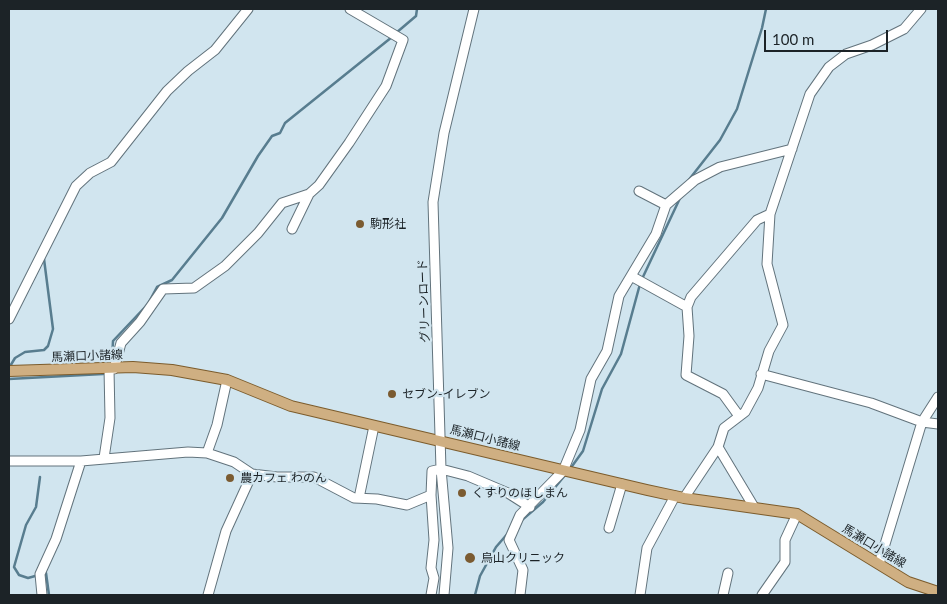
<!DOCTYPE html>
<html>
<head>
<meta charset="utf-8">
<style>
	body { margin:0 }
	#map { position:relative; width:947px; height:604px; overflow:hidden; background:#d1e5ef; font-family:Lato,sans-serif }
	canvas { display:block }
	.frame { position:absolute; inset:0; border:10px solid #1c2327; pointer-events:none }
	.scale { position:absolute; left:764px; top:30px; width:124px; height:22px; box-sizing:border-box; border:2px solid #1c2327; border-top:0; padding-left:6px; font-size:15px; line-height:18px; white-space:nowrap; color:#1c2327; -webkit-text-stroke:4px #d1e5ef; paint-order:stroke }
</style>
</head>
<body>
<div id="map">
<canvas width="947" height="604"></canvas>
<div class="frame"></div>
<div class="scale">100 m</div>
</div>
<script>
const c = document.querySelector('canvas').getContext('2d');
c.lineJoin = 'round';
function poly(rows) {
  const path = new Path2D();
  for (const r of rows) {
    path.moveTo(r[0], r[1]);
    for (let i = 2; i < r.length; i += 2) path.lineTo(r[i], r[i + 1]);
  }
  return path;
}
function strokePath(path, color, width, dash) {
  c.strokeStyle = color;
  c.lineWidth = width;
  c.lineCap = dash ? 'butt' : 'round';
  c.setLineDash(dash || []);
  c.stroke(path);
}
function write(font, color, halo, rows, align = 'center') {
  c.font = font + ' Lato,"Noto Sans JP",sans-serif';
  c.lineWidth = 4.5;
  c.setLineDash([]);
  c.textBaseline = 'middle';
  c.strokeStyle = halo;
  c.fillStyle = color;
  for (const [text, x, y, turn = 0] of rows) {
    c.save();
    c.translate(x, y);
    c.rotate((+turn || 0) * Math.PI / 180);
    c.textAlign = isNaN(turn) ? turn : align;
    if (halo) c.strokeText(text, 0, 0);
    c.fillText(text, 0, 0);
    c.restore();
  }
}
strokePath(poly([
	[396,33,416,16,417,9],
	[684,186,720,140,737,109,762,28,766,9],
	[642,279,681,196],
	[112,360,113,341,148,304,157,287,172,280,222,218,258,156,272,136,280,133,285,123,392,37],
	[9,368,15,358,25,352,44,350,48,346,53,329,44,259],
	[9,379,103,374,105,371],
	[570,469,583,451,602,389,621,354,640,284],
	[40,477,36,507,26,525,14,567,19,575,28,578,46,573,49,595],
	[522,520,543,502,566,474],
	[475,595,480,576,496,547,509,532]
]), '#587d8f', 2.5);
const minor = poly([
	[639,191,666,205],
	[292,229,309,194,319,185,349,143,386,86,403,40,350,9],
	[631,276,687,307],
	[9,319,76,186,90,173,111,162,167,91,188,71,215,50,248,9],
	[114,369,121,343,140,322,163,289,194,288,225,266,258,233,282,203,309,194],
	[761,374,871,403,922,422,938,424],
	[739,416,723,394,686,375,689,336,687,307,691,297,757,220,770,214],
	[718,447,754,507],
	[207,453,217,425,227,380],
	[104,458,110,418,109,369],
	[9,461,81,461,188,452,207,453,234,462,252,474,277,477,314,477,354,498,377,499,407,505,431,495,432,471,441,469,468,476,508,493,530,507],
	[431,495,434,540,431,568,434,578,431,595],
	[359,498,374,426],
	[684,498,718,447,724,428,745,412,758,388,769,351,783,325,767,264,770,214,810,94,829,67,846,54,872,45,904,29,921,9],
	[609,528,622,484],
	[879,564,922,422,938,397],
	[42,595,40,574,56,539,81,461],
	[208,595,226,531,252,474],
	[444,595,448,548,441,469,433,202,444,133,474,9],
	[520,595,523,570,509,540,520,515,563,471,580,430,591,379,607,351,619,296,656,234,666,205,695,180,720,167,792,149],
	[640,595,647,548,675,496],
	[723,595,728,573],
	[762,595,785,562,785,540,797,514]
]);
const major = poly([
	[9,371,133,367,172,370,227,380,291,406,647,490,684,498,797,514,908,582,938,592]
]);
strokePath(minor, '#62737c', 11);
strokePath(major, '#7c5c2c', 12);
strokePath(minor, '#fff', 9);
strokePath(major, '#cfaf82', 10);
for (const [x, y, r, color] of [
	[360,224,5,"#7b5b31"],
	[392,394,5,"#7b5b31"],
	[230,478,5,"#7b5b31"],
	[462,493,5,"#7b5b31"],
	[470,558,6,"#7b5b31"]
]) {
  const dot = new Path2D();
  dot.arc(x, y, r, 0, 2 * Math.PI);
  c.fillStyle = color;
  c.fill(dot);
  strokePath(dot, '#d1e5ef', 2);
}
write('12px', '#1c2327', '#d1e5ef', [
	["駒形社",370,224],
	["セブン-イレブン",402,394],
	["農カフェ わのん",240,478],
	["くすりのほしまん",472,493],
	["烏山クリニック",481,558]
], 'left');
write('12px', '#1c2327', '#d1e5ef', [
	["グリーンロード",424,301,-92],
	["馬瀬口小諸線",87,356,-2],
	["馬瀬口小諸線",485,438,14],
	["馬瀬口小諸線",874,546,31]
]);
</script>
</body>
</html>
